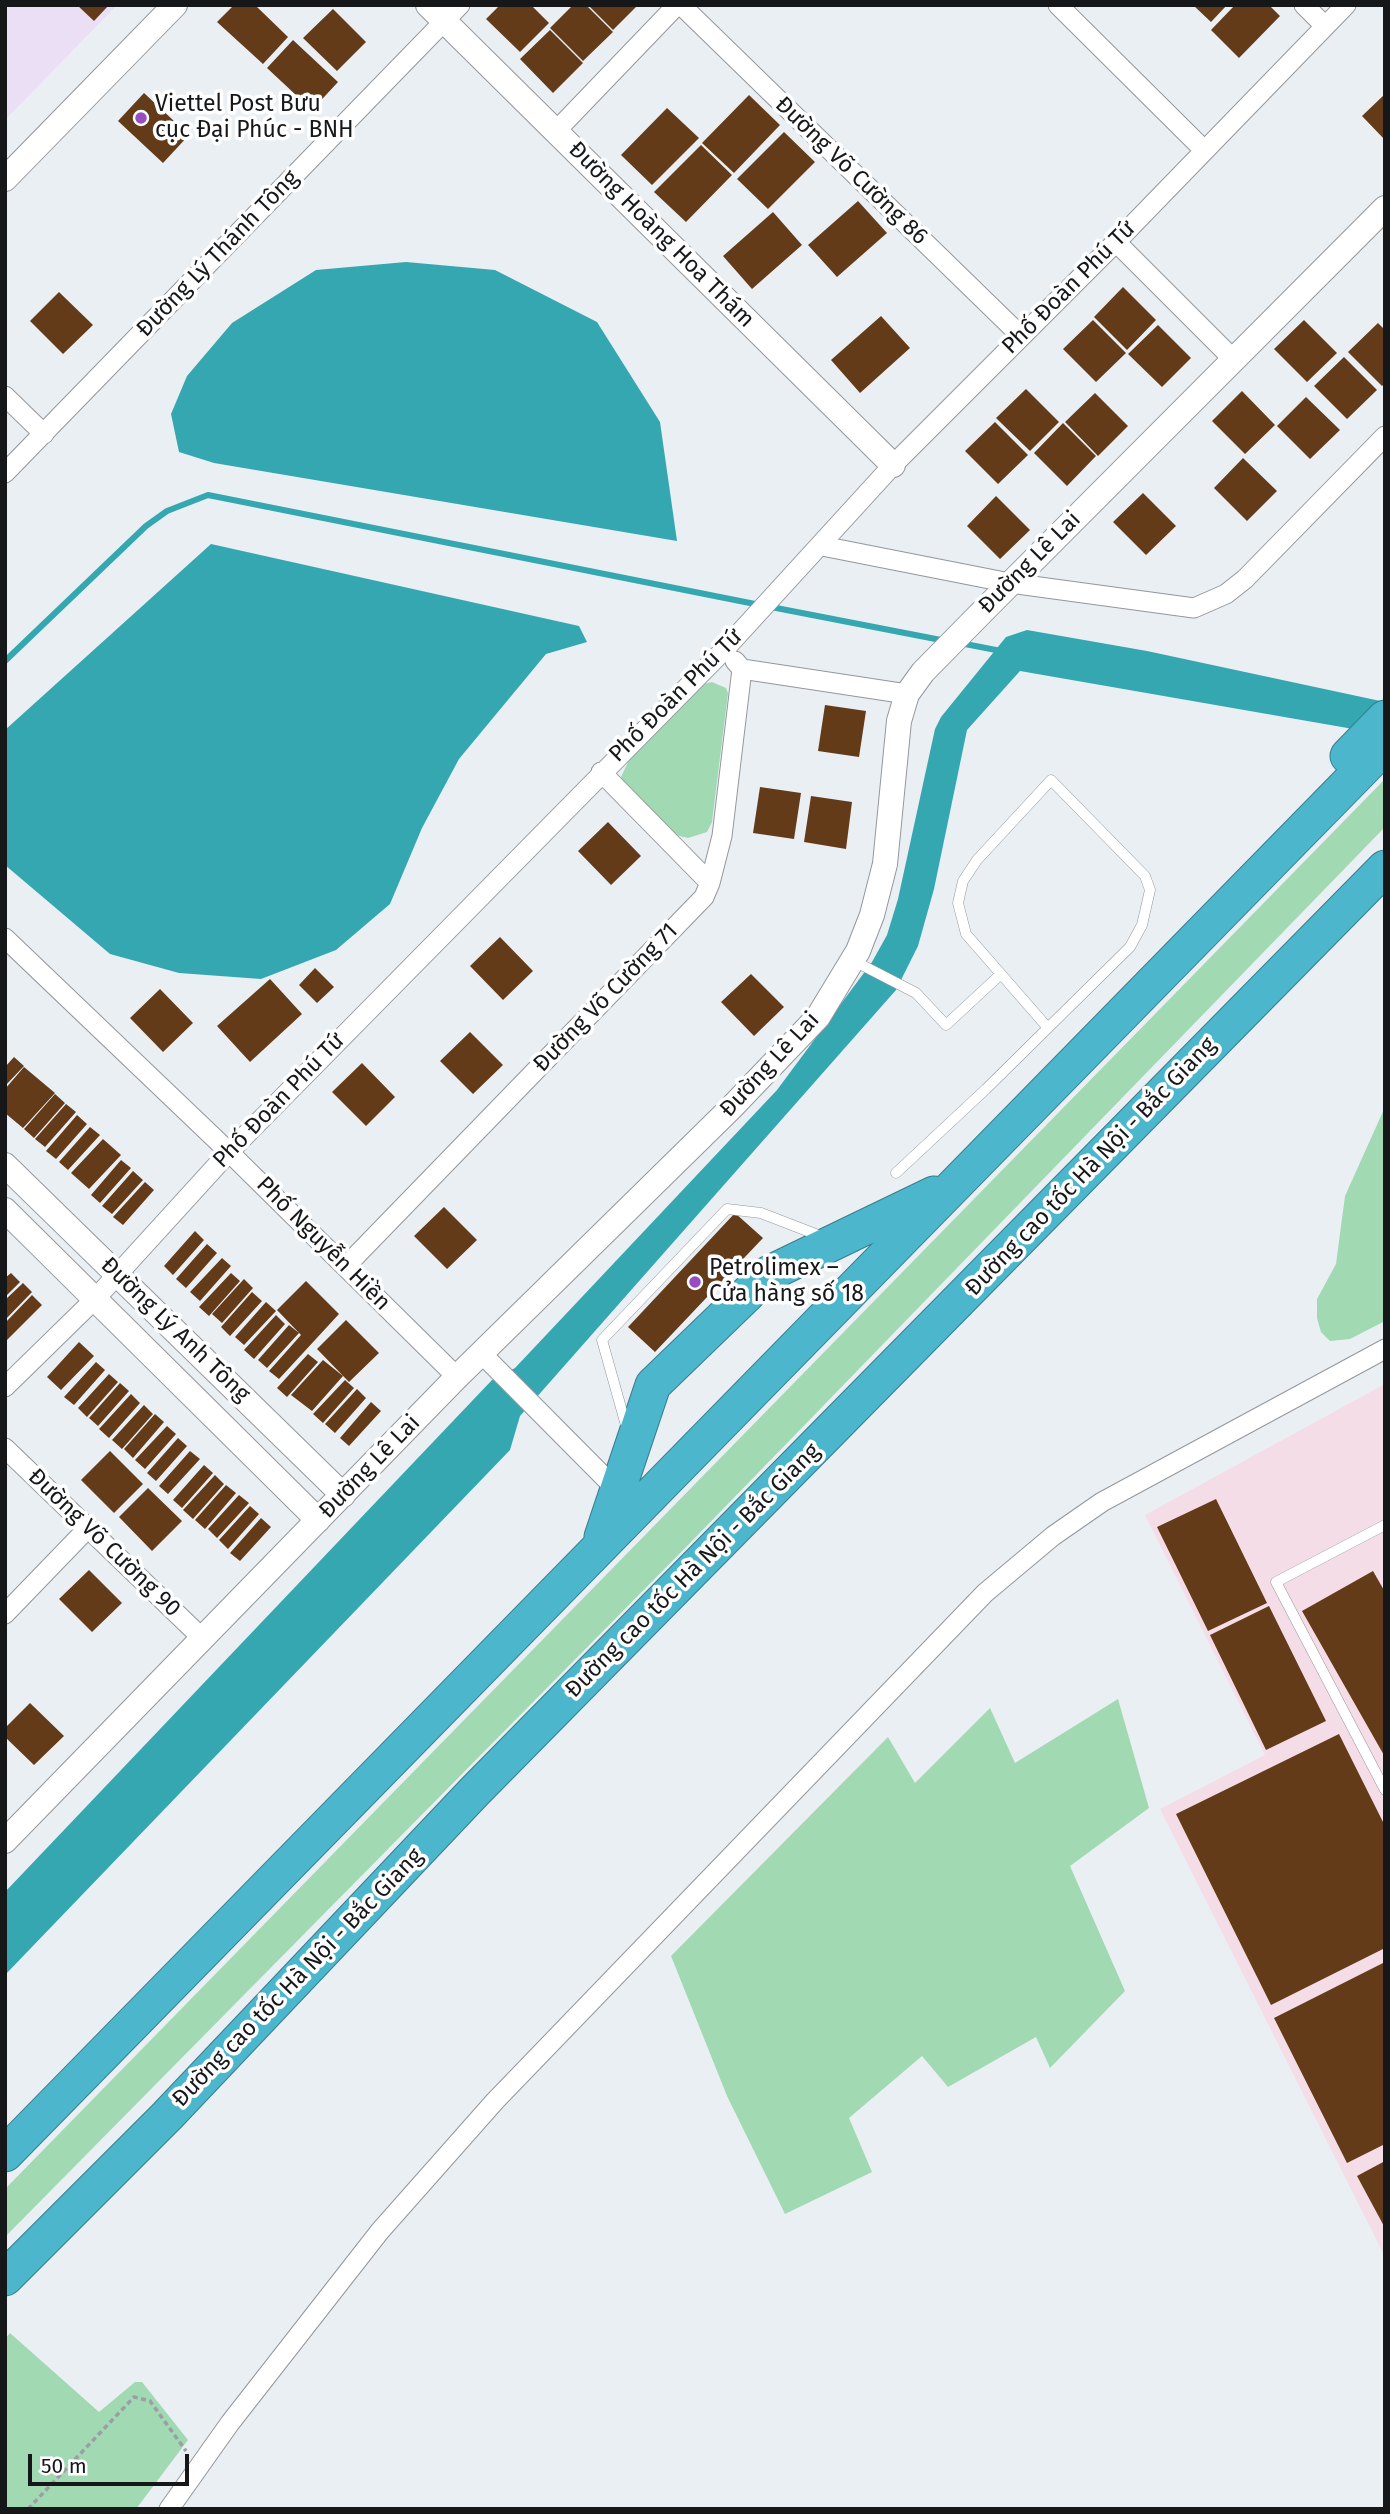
<!DOCTYPE html>
<html>
<head>
<meta charset="utf-8">
<style>
	body { margin:0 }
	#map { position:relative; width:1390px; height:2514px; overflow:hidden; background:#eaeff4; font-family:"Fira Sans",sans-serif }
	canvas { display:block }
	.frame { position:absolute; inset:0; border:7px solid #161719; pointer-events:none }
	.scale { position:absolute; left:28px; top:2454px; width:161px; height:32px; box-sizing:border-box; border:4px solid #161719; border-top:0; padding-left:9px; font-size:21px; line-height:24px; white-space:nowrap; color:#161719; -webkit-text-stroke:5px #fff; paint-order:stroke }
</style>
</head>
<body>
<div id="map">
<canvas width="1390" height="2514"></canvas>
<div class="frame"></div>
<div class="scale">50 m</div>
</div>
<script>
const c = document.querySelector('canvas').getContext('2d');
c.lineJoin = 'round';
function fill(path, color) {
  c.fillStyle = color;
  c.fill(path, 'evenodd');
}
function poly(rows) {
  const path = new Path2D();
  for (const r of rows) {
    path.moveTo(r[0], r[1]);
    for (let i = 2; i < r.length; i += 2) path.lineTo(r[i], r[i + 1]);
  }
  return path;
}
function strokePath(path, color, width, dash) {
  c.strokeStyle = color;
  c.lineWidth = width;
  c.lineCap = dash ? 'butt' : 'round';
  c.setLineDash(dash || []);
  c.stroke(path);
}
function write(font, color, halo, rows, align = 'center') {
  c.font = font + ' "Fira Sans",sans-serif';
  c.lineWidth = 7;
  c.setLineDash([]);
  c.textBaseline = 'middle';
  c.strokeStyle = halo;
  c.fillStyle = color;
  for (const [text, x, y, turn = 0] of rows) {
    c.save();
    c.translate(x, y);
    c.rotate((+turn || 0) * Math.PI / 180);
    c.textAlign = isNaN(turn) ? turn : align;
    if (halo) c.strokeText(text, 0, 0);
    c.fillText(text, 0, 0);
    c.restore();
  }
}
fill(poly([
	[1385,1384,1385,2257,1160,1809,1265,1755,1145,1515]
]), '#f5dde7');
fill(poly([
	[5,5,117,5,5,120]
]), '#eadff4');
fill(poly([
	[712,682,726,688,728,693,712,822,707,832,688,838,675,835,622,783,621,777,630,758,704,684],
	[1385,779,1385,827,691,1542,5,2237,5,2189],
	[1385,1107,1385,1321,1350,1339,1330,1341,1321,1332,1317,1318,1317,1299,1336,1264,1345,1196],
	[1118,1699,1149,1808,1070,1866,1125,1991,1050,2068,1036,2037,948,2087,922,2056,849,2118,872,2172,785,2214,727,2096,671,1956,888,1737,915,1783,990,1708,1015,1763],
	[10,2333,99,2412,135,2382,142,2382,188,2440,136,2509,5,2509,5,2339]
]), '#a1d9b2');
fill(poly([
	[406,262,495,270,597,322,660,422,677,541,214,463,179,452,171,414,187,376,232,323,316,270],
	[211,544,579,626,587,642,546,654,459,759,422,828,390,904,336,950,261,979,179,973,110,954,5,865,5,730],
	[1027,630,1147,651,1385,702,1359,730,1020,671,967,730,934,889,918,946,896,990,520,1416,510,1450,5,1975,5,1892,492,1380,515,1368,777,1090,872,962,887,935,898,899,935,729,941,717,1006,637]
]), '#35a7b0');
strokePath(poly([
	[771,607,946,641],
	[960,643,1001,651],
	[5,661,146,526,167,511,208,495,760,605]
]), '#35a7b0', 6);
fill(poly([
	[77,5,109,5,94,21],
	[234,5,255,5,288,37,263,64,217,22],
	[500,5,531,5,549,23,520,52,486,19],
	[573,5,586,5,613,32,583,61,550,28],
	[588,5,638,5,613,30],
	[1193,5,1227,5,1211,22],
	[1235,5,1269,5,1280,16,1239,58,1211,30],
	[333,9,366,42,337,71,303,38],
	[550,30,583,63,553,93,520,59],
	[293,40,338,82,312,110,267,68],
	[144,93,189,135,163,163,118,121],
	[1385,94,1385,140,1362,116],
	[749,95,780,125,734,173,702,143],
	[667,108,699,138,652,185,621,155],
	[784,132,815,162,768,209,737,179],
	[701,145,732,175,686,222,654,192],
	[858,201,887,233,837,277,808,245],
	[773,212,802,245,752,289,723,256],
	[1123,287,1156,320,1127,350,1094,317],
	[59,292,93,325,63,354,30,321],
	[881,316,910,348,860,393,831,360],
	[1093,320,1126,353,1096,382,1063,349],
	[1304,320,1337,353,1307,382,1274,349],
	[1378,323,1385,330,1385,383,1382,386,1348,352],
	[1158,325,1191,358,1162,387,1128,354],
	[1344,357,1377,390,1347,419,1314,386],
	[1026,389,1059,422,1030,451,996,418],
	[1242,391,1275,425,1245,454,1212,421],
	[1095,393,1128,426,1098,456,1065,422],
	[1306,397,1340,430,1310,459,1277,426],
	[995,422,1028,455,998,484,965,451],
	[1063,423,1096,456,1067,486,1034,453],
	[1243,458,1277,491,1247,521,1214,488],
	[1143,493,1176,526,1146,555,1113,522],
	[996,496,1030,530,1000,559,967,526],
	[825,705,866,711,859,757,818,751],
	[760,787,801,793,794,839,753,833],
	[811,796,852,802,846,849,804,842],
	[608,822,641,856,611,885,578,851],
	[500,937,533,971,503,1000,470,966],
	[315,968,334,987,317,1003,299,985],
	[751,974,784,1007,754,1036,721,1002],
	[270,979,302,1014,250,1062,217,1026],
	[160,989,193,1023,163,1052,130,1018],
	[470,1032,503,1065,473,1094,440,1061],
	[14,1057,24,1066,5,1086,5,1067],
	[362,1063,395,1097,366,1126,332,1092],
	[24,1067,55,1093,23,1128,5,1113,5,1089],
	[55,1094,65,1103,34,1138,24,1129],
	[66,1104,76,1112,45,1147,35,1139],
	[77,1115,87,1124,56,1159,46,1151],
	[90,1127,100,1135,68,1170,59,1162],
	[103,1139,121,1155,89,1189,71,1173],
	[121,1160,131,1168,100,1203,91,1195],
	[133,1171,143,1180,112,1214,102,1206],
	[145,1182,154,1190,123,1225,113,1217],
	[444,1207,477,1240,447,1269,414,1236],
	[735,1213,763,1238,655,1352,628,1327],
	[195,1231,204,1240,173,1275,164,1266],
	[207,1244,217,1253,186,1288,176,1279],
	[222,1258,231,1266,200,1301,190,1292],
	[11,1273,20,1282,5,1297,5,1278],
	[231,1273,240,1281,209,1316,199,1307],
	[244,1279,253,1288,222,1323,212,1314],
	[306,1281,339,1314,279,1379,269,1371,301,1335,277,1310],
	[23,1283,32,1292,5,1320,5,1300],
	[252,1292,262,1301,230,1336,221,1327],
	[32,1295,42,1305,7,1340,5,1323],
	[266,1302,276,1311,244,1345,235,1337],
	[276,1315,285,1324,254,1359,244,1350],
	[346,1320,379,1353,349,1382,317,1349],
	[289,1325,299,1333,267,1368,258,1360],
	[79,1342,94,1356,61,1390,47,1377],
	[308,1354,318,1362,287,1397,277,1388],
	[323,1360,343,1376,312,1411,291,1395],
	[96,1362,105,1370,74,1405,64,1397],
	[109,1374,118,1382,87,1417,78,1408],
	[345,1380,354,1388,323,1423,313,1414],
	[120,1383,129,1391,98,1426,89,1418],
	[357,1389,366,1398,335,1433,325,1424],
	[131,1394,140,1403,109,1438,99,1429],
	[371,1402,381,1411,349,1446,340,1438],
	[144,1405,153,1414,122,1449,112,1440],
	[155,1414,164,1422,133,1458,124,1449],
	[167,1426,176,1434,145,1469,135,1460],
	[178,1438,187,1446,156,1481,147,1473],
	[110,1451,143,1484,114,1513,81,1480],
	[190,1451,200,1459,168,1494,159,1486],
	[204,1465,213,1473,182,1508,173,1500],
	[215,1475,224,1484,193,1519,183,1510],
	[226,1485,236,1493,205,1529,195,1520],
	[148,1488,182,1521,152,1551,119,1517],
	[239,1495,249,1503,217,1538,208,1529],
	[1216,1499,1267,1603,1208,1631,1157,1527],
	[250,1506,259,1514,228,1549,219,1540],
	[261,1518,271,1527,240,1561,230,1553],
	[89,1570,122,1603,92,1632,59,1599],
	[1373,1571,1385,1592,1385,1757,1302,1611],
	[1269,1606,1326,1721,1266,1750,1210,1635],
	[30,1703,64,1736,34,1765,5,1737,5,1728],
	[1339,1734,1385,1826,1385,1948,1271,2005,1176,1814],
	[1385,1962,1385,2144,1347,2163,1274,2018],
	[1385,2161,1385,2228,1357,2176]
]), '#643b18');
const service = poly([
	[854,961,916,993,946,1025,1001,974],
	[896,1173,986,1089,1130,947,1142,925,1150,890,1145,876,1051,780,977,860,963,881,958,903,966,934,1048,1028],
	[627,1429,602,1340,727,1209,761,1213,823,1237],
	[1385,1525,1276,1582,1385,1790]
]);
const minor = poly([
	[681,5,1021,336],
	[1058,5,1203,149],
	[1304,5,1325,26],
	[556,131,677,5],
	[1116,242,1233,359],
	[5,396,44,434],
	[5,473,460,5],
	[822,546,1010,583,1194,608,1226,594,1245,579,1385,436],
	[735,661,742,669,907,694],
	[601,772,710,883],
	[5,938,229,1152,457,1377],
	[346,1266,704,897,710,883,722,836,742,669],
	[482,1354,618,1491],
	[5,1387,96,1298,229,1152,724,650,893,465,1116,242,1346,5],
	[5,1448,203,1639],
	[5,1614,88,1528],
	[169,2509,230,2423,380,2231,495,2101,985,1593,1053,1536,1102,1502,1385,1349]
]);
const tertiary = poly([
	[428,5,893,465],
	[5,179,175,5],
	[5,1165,343,1495],
	[5,1210,318,1520],
	[5,1841,457,1377,731,1108,818,1017,858,951,872,915,885,864,899,721,907,694,923,672,987,607,1385,208]
]);
const motorway = poly([
	[1348,756,1385,718],
	[602,1537,653,1385,768,1274,934,1194],
	[5,2154,1385,746],
	[5,2278,167,2116,475,1791,1385,868]
]);
strokePath(service, '#93979c', 11);
strokePath(minor, '#93979c', 21);
strokePath(tertiary, '#93979c', 26);
strokePath(motorway, '#387e8d', 37);
strokePath(poly([
	[28,2509,134,2397,150,2401,186,2451]
]), '#9b9fa3', 3.5, [5, 3.5]);
strokePath(service, '#fff', 10);
strokePath(minor, '#fff', 19);
strokePath(tertiary, '#fff', 24);
strokePath(motorway, '#4bb6cc', 35);
for (const [x, y, r, color] of [
	[141,118,7,"#974ec0"],
	[695,1282,7,"#974ec0"]
]) {
  const dot = new Path2D();
  dot.arc(x, y, r, 0, 2 * Math.PI);
  c.fillStyle = color;
  c.fill(dot);
  strokePath(dot, '#fff', 2.5);
}
write('23px', '#161719', '#fff', [
	["Viettel Post Bưu",155,105],
	["cục Đại Phúc - BNH",155,131],
	["Petrolimex –",709,1269],
	["Cửa hàng số 18",709,1295]
], 'left');
write('23px', '#161719', '#fff', [
	["Đường Võ Cường 86",851,171,44],
	["Đường Hoàng Hoa Thám",661,235,45],
	["Đường Lý Thánh Tông",218,254,-46],
	["Phố Đoàn Phú Tứ",1069,288,-45],
	["Đường Lê Lai",1030,563,-45],
	["Phố Đoàn Phú Tứ",676,696,-45],
	["Đường Võ Cường 71",606,998,-46],
	["Đường Lê Lai",770,1065,-47],
	["Phố Đoàn Phú Tứ",279,1101,-46],
	["Đường cao tốc Hà Nội - Bắc Giang",1091,1167,-46],
	["Phố Nguyễn Hiền",323,1244,45],
	["Đường Lý Anh Tông",175,1330,44],
	["Đường Lê Lai",370,1467,-46],
	["Đường Võ Cường 90",104,1543,44],
	["Đường cao tốc Hà Nội - Bắc Giang",693,1571,-45],
	["Đường cao tốc Hà Nội - Bắc Giang",298,1978,-46]
]);
</script>
</body>
</html>
